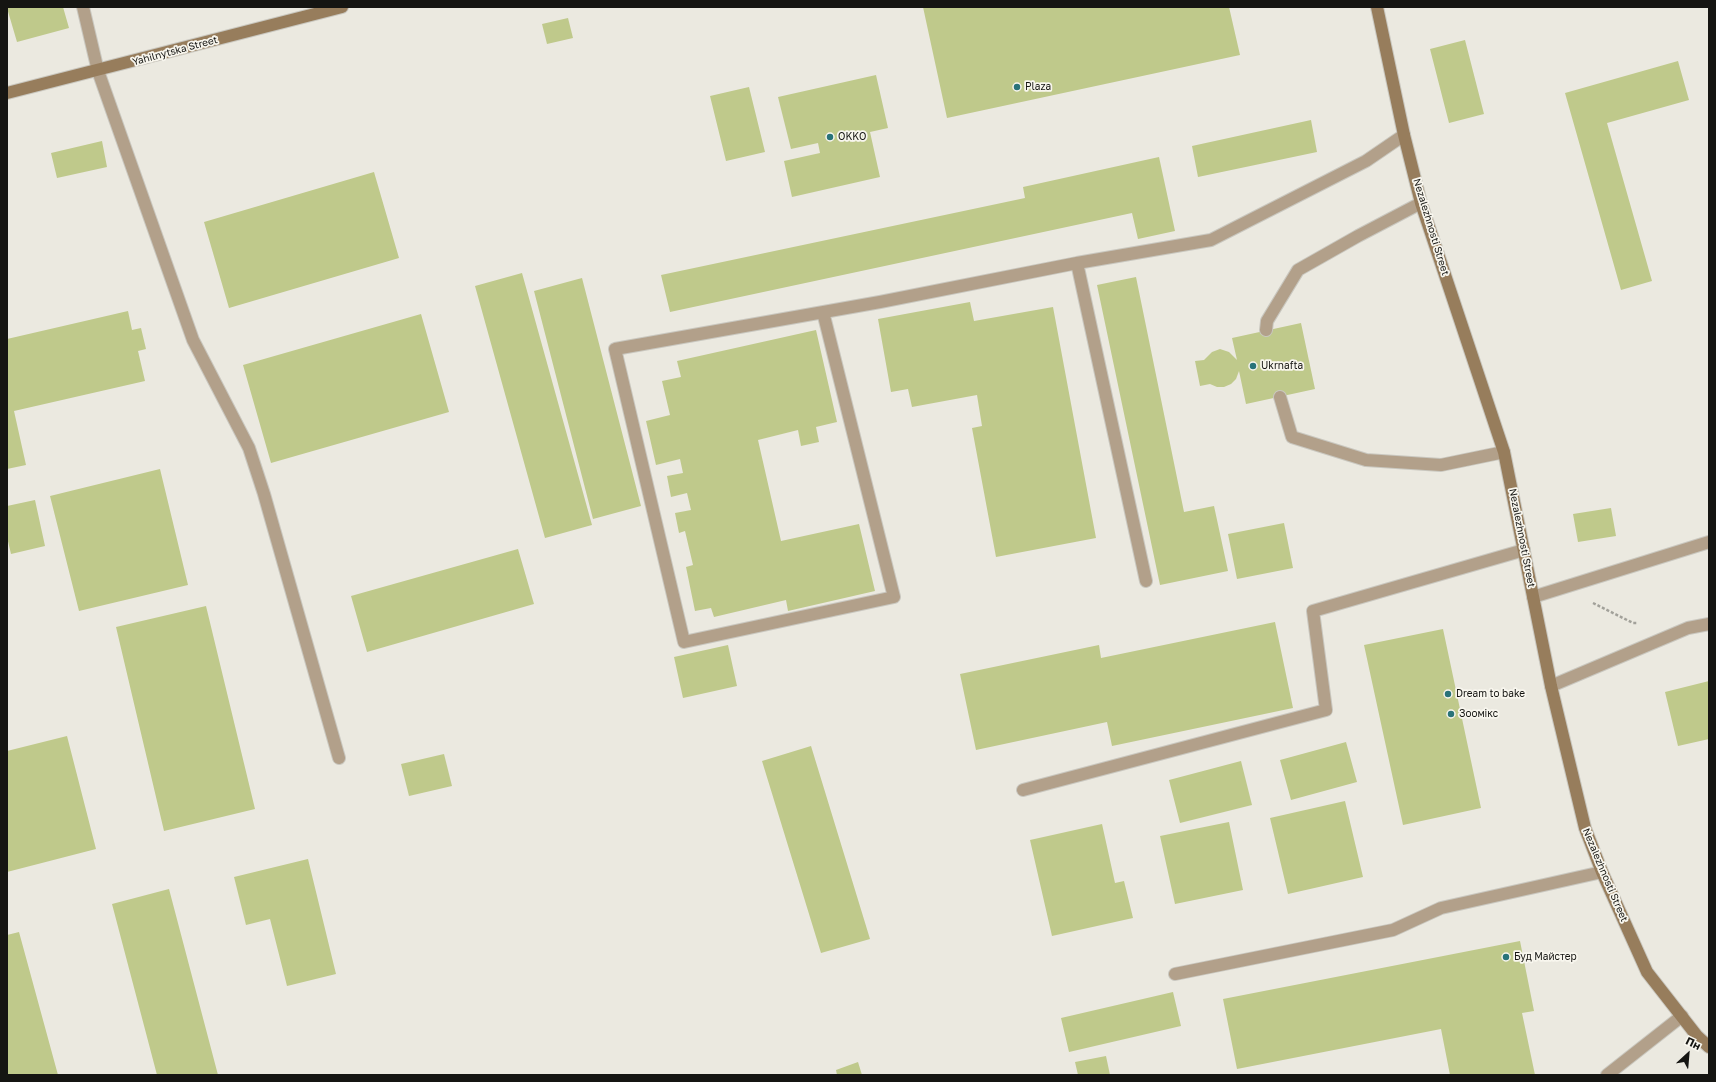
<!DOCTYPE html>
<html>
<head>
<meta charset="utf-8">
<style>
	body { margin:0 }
	#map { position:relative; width:1716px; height:1082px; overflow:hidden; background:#ebe9e0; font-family:"Golos Text",sans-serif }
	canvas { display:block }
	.frame { position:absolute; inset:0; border:8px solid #151512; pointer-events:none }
	.north { position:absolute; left:1668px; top:1034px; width:40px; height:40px; -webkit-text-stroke:3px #f8f6ee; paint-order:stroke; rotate:26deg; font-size:11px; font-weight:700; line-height:16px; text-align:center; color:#151512 }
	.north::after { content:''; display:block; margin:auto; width:14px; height:18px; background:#151512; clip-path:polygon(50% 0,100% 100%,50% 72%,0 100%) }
</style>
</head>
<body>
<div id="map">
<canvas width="1716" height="1082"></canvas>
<div class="frame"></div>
<div class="north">Пн</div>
</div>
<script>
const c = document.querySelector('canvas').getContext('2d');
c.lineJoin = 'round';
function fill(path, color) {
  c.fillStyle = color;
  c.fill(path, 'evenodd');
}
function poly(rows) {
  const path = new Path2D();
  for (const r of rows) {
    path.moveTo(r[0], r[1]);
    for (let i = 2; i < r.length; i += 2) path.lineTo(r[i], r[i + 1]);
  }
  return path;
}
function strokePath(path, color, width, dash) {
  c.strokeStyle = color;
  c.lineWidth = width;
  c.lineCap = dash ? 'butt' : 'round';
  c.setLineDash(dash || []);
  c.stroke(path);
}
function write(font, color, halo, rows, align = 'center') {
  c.font = font + ' "Golos Text",sans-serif';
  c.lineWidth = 3.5;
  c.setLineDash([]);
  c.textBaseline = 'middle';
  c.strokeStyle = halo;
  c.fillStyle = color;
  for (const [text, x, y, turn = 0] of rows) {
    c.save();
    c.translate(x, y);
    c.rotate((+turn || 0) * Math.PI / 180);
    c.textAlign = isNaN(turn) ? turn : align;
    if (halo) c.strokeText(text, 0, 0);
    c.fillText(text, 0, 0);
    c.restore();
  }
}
fill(poly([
	[63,7,69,28,17,42,7,8],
	[923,7,1229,7,1240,55,947,118],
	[568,18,573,38,547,44,542,24],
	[1465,40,1484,114,1449,123,1430,49],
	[1678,61,1689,100,1607,123,1652,281,1621,290,1565,93],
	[876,75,888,128,870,132,880,177,792,197,784,161,820,153,818,143,791,149,778,97],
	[749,87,765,152,726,161,710,96],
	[1311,120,1317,152,1198,177,1192,146],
	[102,141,107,167,57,178,51,153],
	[1159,157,1175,231,1138,239,1132,213,670,312,661,275,1025,198,1023,187],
	[374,172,399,258,229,308,204,222],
	[522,273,592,525,545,538,475,286],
	[1136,277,1184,512,1214,506,1228,571,1160,585,1097,285],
	[582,278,641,506,593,519,534,291],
	[970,302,974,321,1053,307,1096,538,996,557,972,428,982,426,977,395,912,407,908,389,891,392,878,319],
	[128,311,132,330,141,328,146,349,138,351,145,381,14,411,26,465,7,469,7,339],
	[421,314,449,412,271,463,243,365],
	[1301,323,1315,389,1246,404,1239,371,1236,379,1231,384,1224,387,1217,387,1210,384,1200,386,1195,361,1204,360,1212,352,1220,349,1229,352,1237,360,1232,338],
	[816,330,837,422,816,427,819,442,801,446,798,430,758,440,781,541,859,524,875,591,788,611,786,600,714,617,711,608,695,611,686,567,693,565,685,531,679,533,675,513,691,510,687,493,671,497,667,476,683,473,680,459,656,465,646,421,670,415,662,381,681,377,677,361],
	[160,469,188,585,79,611,50,496],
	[35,500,45,546,11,554,7,537,7,506],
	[1611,508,1616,536,1578,542,1573,514],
	[1284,523,1293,568,1237,579,1228,534],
	[518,549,534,604,367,652,351,596],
	[206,606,255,809,164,831,116,627],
	[1275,622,1293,708,1112,746,1107,722,976,750,960,674,1099,645,1101,658],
	[1443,629,1481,808,1403,825,1364,645],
	[728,645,737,686,683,698,674,657],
	[1709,681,1709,739,1678,746,1665,692],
	[67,736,96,849,7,872,7,751],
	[1346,742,1357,782,1291,800,1280,760],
	[811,746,870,939,821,953,762,761],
	[444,754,452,786,409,796,401,764],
	[1241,761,1252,805,1180,823,1169,780],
	[1345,801,1363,877,1288,894,1270,818],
	[1229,822,1243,890,1175,904,1160,836],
	[1102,824,1115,883,1124,881,1133,918,1052,936,1030,840],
	[308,859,336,974,287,986,270,919,246,925,234,877],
	[169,889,218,1075,157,1075,112,904],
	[19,932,58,1075,7,1075,7,935],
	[1520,941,1534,1011,1522,1013,1535,1075,1450,1075,1441,1029,1237,1069,1223,999],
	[1173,992,1181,1026,1069,1052,1061,1018],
	[1106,1056,1110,1075,1078,1075,1075,1062],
	[858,1062,862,1075,837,1075,836,1070]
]), '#bfc98b');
const service = poly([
	[83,7,98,71,193,340,249,448,264,494,339,758],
	[1077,263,1146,581],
	[823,312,894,597,684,642,615,349,880,302,1077,263,1211,240,1366,161,1404,135],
	[1266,330,1267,321,1298,270,1358,236,1421,203],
	[1280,397,1292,437,1366,460,1441,465,1504,452],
	[1533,597,1709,542],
	[1551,686,1688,628,1709,624],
	[1023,790,1326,710,1313,611,1524,550],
	[1175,974,1393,930,1441,908,1602,872],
	[1607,1075,1682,1016]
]);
const secondary = poly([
	[1377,7,1404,135,1421,203,1504,452,1551,686,1585,828,1602,872,1647,972,1697,1036,1709,1047],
	[7,93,342,7]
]);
strokePath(service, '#c9c7bf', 14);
strokePath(secondary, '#c9c7bf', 14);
strokePath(poly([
	[1593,603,1633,623,1637,623]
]), '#a2a19a', 2.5, [3, 2]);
strokePath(service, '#b2a08a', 12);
strokePath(secondary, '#977d5c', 12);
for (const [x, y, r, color] of [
	[1017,87,4,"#297379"],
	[830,137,4,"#297379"],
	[1253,366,4,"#297379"],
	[1448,694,4,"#297379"],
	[1451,714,4,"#297379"],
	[1506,957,4,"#297379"]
]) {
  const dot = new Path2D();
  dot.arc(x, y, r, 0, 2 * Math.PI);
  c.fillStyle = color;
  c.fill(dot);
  strokePath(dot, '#f8f6ee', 1.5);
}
write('10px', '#151512', '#f8f6ee', [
	["Yahilnytska Street",175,51,-15],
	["Nezalezhnosti Street",1431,227,73],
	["Nezalezhnosti Street",1522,538,79],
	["Nezalezhnosti Street",1605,875,67]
]);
write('10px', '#151512', '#f8f6ee', [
	["Plaza",1025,87],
	["OKKO",838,137],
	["Ukrnafta",1261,366],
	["Dream to bake",1456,694],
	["Зоомікс",1459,714],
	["Буд Майстер",1514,957]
], 'left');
</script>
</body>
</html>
